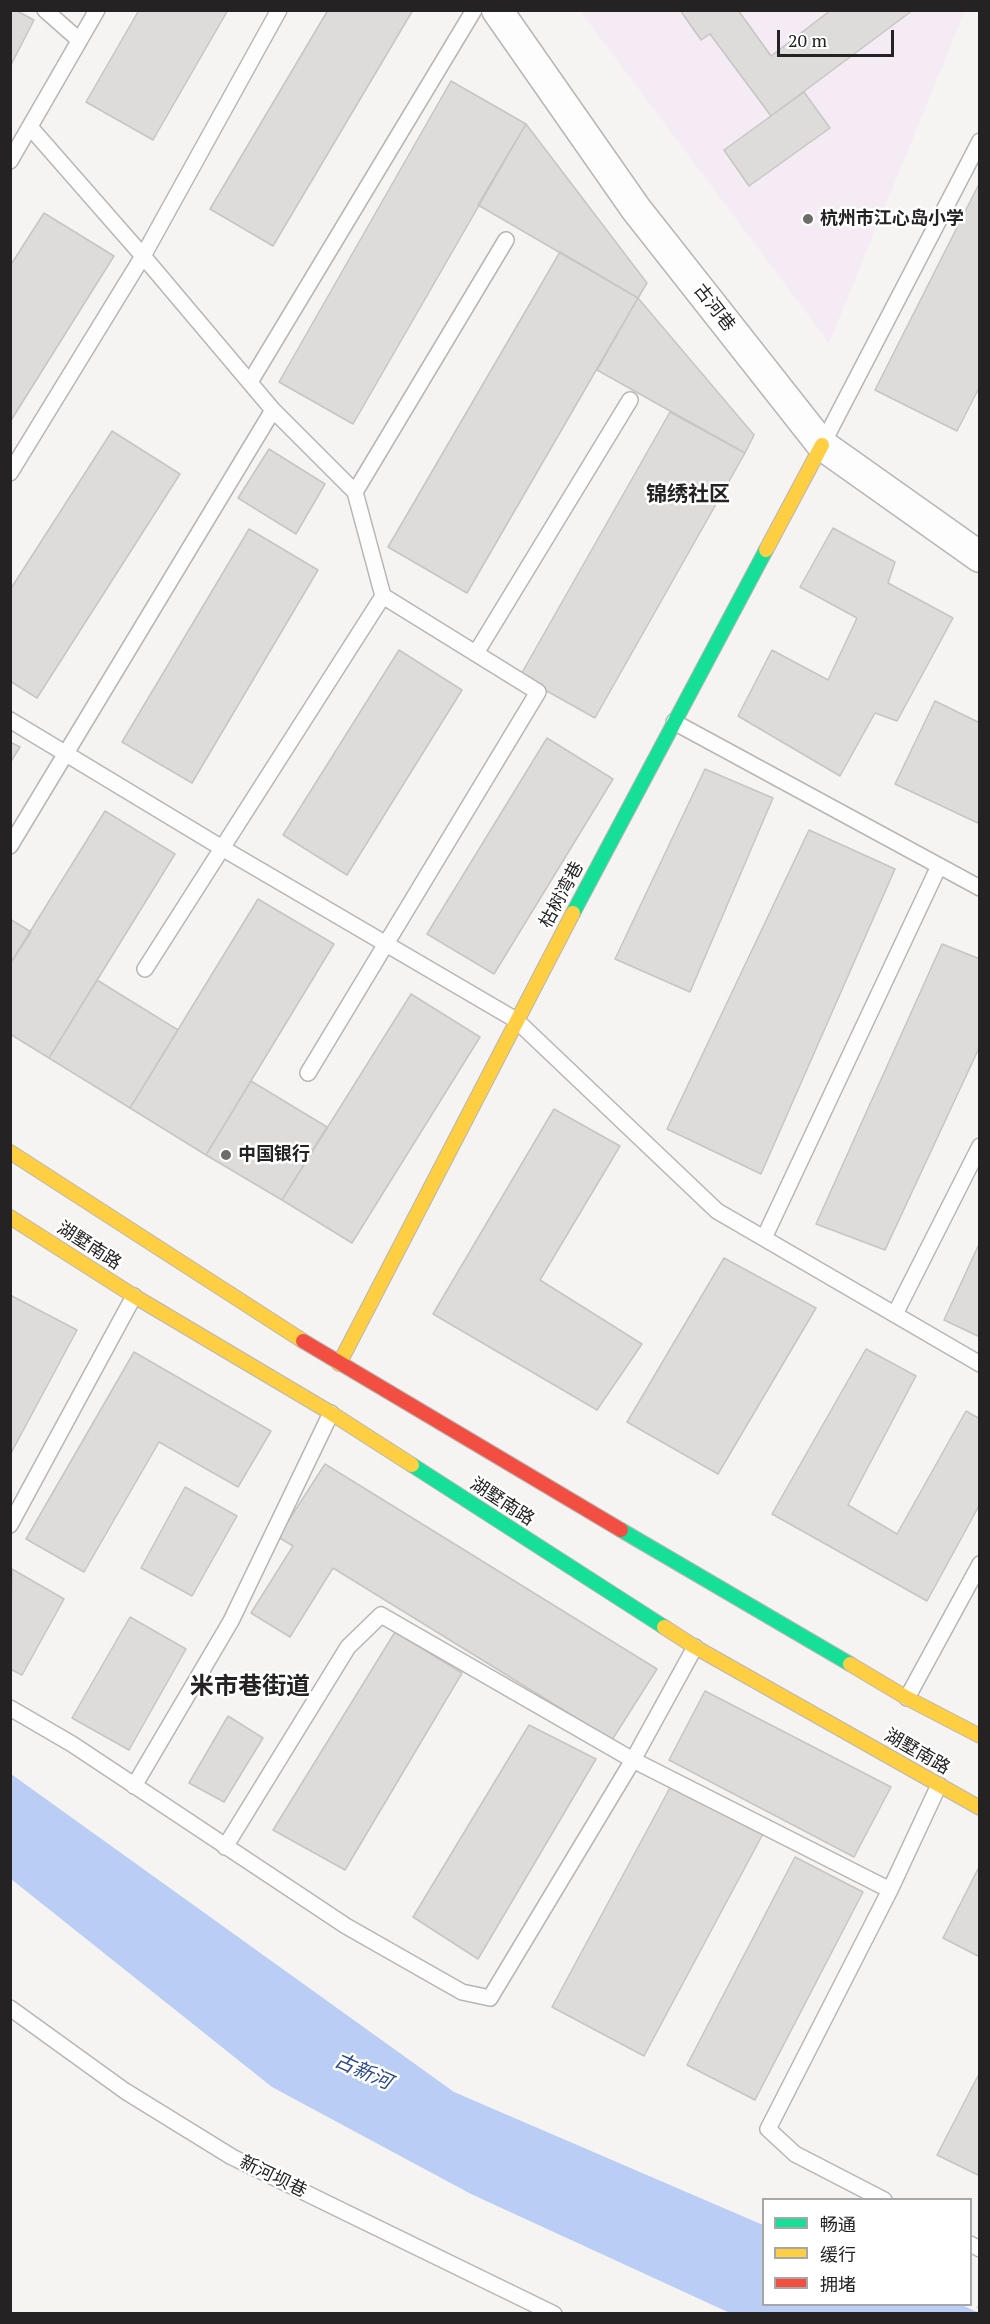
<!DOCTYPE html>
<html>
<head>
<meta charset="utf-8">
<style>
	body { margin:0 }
	#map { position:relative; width:990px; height:2324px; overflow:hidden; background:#f6f4f2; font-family:"PT Serif","Noto Sans SC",serif }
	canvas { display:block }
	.frame { position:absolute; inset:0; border:12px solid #242222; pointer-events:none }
	.legend { position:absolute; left:762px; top:2198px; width:210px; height:108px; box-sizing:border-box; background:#fff; border:2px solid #a7a7a7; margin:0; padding:8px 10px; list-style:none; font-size:18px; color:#242222 }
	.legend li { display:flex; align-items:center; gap:12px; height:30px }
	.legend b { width:30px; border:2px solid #a7a7a7 }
	.scale { position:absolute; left:777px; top:30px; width:117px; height:27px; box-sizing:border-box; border:3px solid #242222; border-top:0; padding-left:8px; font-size:18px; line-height:21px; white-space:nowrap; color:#242222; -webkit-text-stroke:4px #fff; paint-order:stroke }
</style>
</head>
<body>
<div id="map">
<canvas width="990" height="2324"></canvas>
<div class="frame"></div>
<ul class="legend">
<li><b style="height:8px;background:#16e098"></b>畅通</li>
<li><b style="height:8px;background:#ffcf43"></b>缓行</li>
<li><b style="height:8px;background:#f24e42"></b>拥堵</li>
</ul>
<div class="scale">20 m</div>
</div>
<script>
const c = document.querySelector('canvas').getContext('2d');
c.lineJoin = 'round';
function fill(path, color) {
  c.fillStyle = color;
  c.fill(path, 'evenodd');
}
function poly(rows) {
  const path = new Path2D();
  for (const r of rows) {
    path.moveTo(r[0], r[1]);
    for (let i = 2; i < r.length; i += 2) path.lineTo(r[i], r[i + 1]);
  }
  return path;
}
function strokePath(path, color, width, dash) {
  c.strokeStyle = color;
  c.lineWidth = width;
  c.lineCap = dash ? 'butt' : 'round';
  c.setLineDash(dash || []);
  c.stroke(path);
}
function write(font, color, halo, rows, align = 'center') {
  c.font = font + ' "PT Serif","Noto Sans SC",serif';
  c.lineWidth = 5;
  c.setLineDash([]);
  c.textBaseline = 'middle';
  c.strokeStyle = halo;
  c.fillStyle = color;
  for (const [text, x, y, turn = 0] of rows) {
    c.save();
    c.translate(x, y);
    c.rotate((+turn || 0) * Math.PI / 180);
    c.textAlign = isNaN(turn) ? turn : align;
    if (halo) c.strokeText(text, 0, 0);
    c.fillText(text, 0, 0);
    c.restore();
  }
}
fill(poly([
	[580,11,965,11,829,343]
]), '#f4ebf5');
fill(poly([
	[11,1774,454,2092,763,2225,764,2304,960,2304,979,2313,730,2313,471,2194,272,2087,11,1879]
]), '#bacdf5');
const building = poly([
	[10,10,15,10,34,20,10,67,10,10],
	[139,10,228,10,153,140,86,102,139,10],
	[328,10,413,10,273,246,210,209,328,10],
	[680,10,738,10,771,56,831,10,913,10,771,116,710,34,701,40,680,10],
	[451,81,526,124,353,424,279,382,451,81],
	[804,92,830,128,749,186,724,150,804,92],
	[526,124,647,283,638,298,478,205,526,124],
	[980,182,980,386,957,431,875,390,980,182],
	[44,213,114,256,10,422,10,266,44,213],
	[560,252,638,298,467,593,388,547,560,252],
	[638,298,754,435,745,453,597,370,638,298],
	[670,412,745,453,595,718,520,676,670,412],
	[112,431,180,474,37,698,10,681,10,590,112,431],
	[269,449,325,484,296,534,238,498,269,449],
	[833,528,895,562,888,583,953,618,897,721,875,713,840,776,738,716,772,650,828,680,857,618,800,587,833,528],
	[249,529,318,570,192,783,122,742,249,529],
	[399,650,462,690,347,875,283,835,399,650],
	[935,701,980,723,980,824,895,784,935,701],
	[547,738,613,779,494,974,427,934,547,738],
	[10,742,20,747,10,763,10,742],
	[705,769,773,798,690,992,615,959,705,769],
	[105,811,175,854,49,1058,10,1034,10,964,105,811],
	[809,830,895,869,761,1174,667,1129,809,830],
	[258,899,334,944,206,1155,130,1108,258,899],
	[10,919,31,932,10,964,10,919],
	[942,944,980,959,980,1046,885,1250,816,1224,942,944],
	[97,980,178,1030,130,1108,49,1058,97,980],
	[411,994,480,1037,352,1243,282,1200,411,994],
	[251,1081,327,1127,282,1200,206,1155,251,1081],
	[554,1109,620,1146,540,1280,642,1344,597,1410,433,1314,554,1109],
	[980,1242,980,1337,944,1320,980,1242],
	[724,1258,816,1308,718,1474,627,1422,724,1258],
	[10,1295,77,1330,10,1455,10,1295],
	[866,1349,916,1376,848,1505,897,1534,966,1411,980,1419,980,1504,927,1601,772,1514,866,1349],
	[134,1352,271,1431,238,1487,159,1442,84,1572,26,1539,134,1352],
	[325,1464,657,1669,612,1740,333,1568,290,1637,251,1613,293,1546,278,1537,325,1464],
	[185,1487,237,1516,192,1596,141,1568,185,1487],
	[12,1569,64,1599,22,1675,10,1669,12,1569],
	[130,1617,186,1649,129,1750,72,1718,130,1617],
	[395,1632,462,1673,345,1870,273,1830,395,1632],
	[705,1691,891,1787,854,1857,669,1760,705,1691],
	[228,1716,263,1738,224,1802,189,1783,228,1716],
	[529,1725,596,1759,478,1959,413,1917,529,1725],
	[672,1784,764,1832,644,2056,552,2007,672,1784],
	[795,1857,863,1892,755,2100,687,2065,795,1857],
	[980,1865,980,1957,943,1938,980,1865],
	[980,2072,980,2176,937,2155,980,2072]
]);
fill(building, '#dddcdb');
strokePath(building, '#c7c5c4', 1.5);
const lane = poly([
	[45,10,79,40],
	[30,127,143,256,273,410,355,492,383,596,538,692,308,1073],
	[10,161,97,10],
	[250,382,474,10],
	[822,445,980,141],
	[10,473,143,256,279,10],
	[355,492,506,240],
	[476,653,630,400],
	[10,720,222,848,516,1020,717,1211,980,1364],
	[674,722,980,888],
	[10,846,273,410],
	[145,969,383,596],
	[764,1238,939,866],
	[895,1314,980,1146],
	[10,1525,134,1296],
	[907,1698,980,1564],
	[10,1708,72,1744,346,1926,462,1992,490,1998,633,1760,695,1647],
	[134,1786,231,1621,331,1413],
	[225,1847,348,1647,381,1615,633,1760,890,1890],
	[10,2008,125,2091,232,2157,554,2314],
	[884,2200,795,2154,768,2129,890,1890,939,1785],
	[970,2244,980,2249]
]);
const street = poly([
	[497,10,636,209,822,445,980,557]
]);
const fast = poly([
	[573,913,766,550],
	[412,1465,664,1627],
	[621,1530,850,1664]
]);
const slow = poly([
	[766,550,822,445],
	[10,1152,303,1341],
	[10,1217,134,1296,331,1413,412,1465],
	[339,1364,573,913],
	[664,1627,695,1647,980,1808],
	[850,1664,907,1698,980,1736]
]);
const jam = poly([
	[303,1341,621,1530]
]);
strokePath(lane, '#b7b6b5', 18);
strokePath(street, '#b7b6b5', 33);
strokePath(fast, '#b7b6b5', 16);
strokePath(slow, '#b7b6b5', 16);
strokePath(jam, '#b7b6b5', 16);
strokePath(poly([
	[975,2314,980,2305]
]), '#d6d5d5', 4, [3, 3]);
strokePath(lane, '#fefdfd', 15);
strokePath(street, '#fefdfd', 30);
strokePath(fast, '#16e098', 14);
strokePath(slow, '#ffcf43', 14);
strokePath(jam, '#f24e42', 14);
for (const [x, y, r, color] of [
	[808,219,6,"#6e6c6b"],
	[226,1155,6,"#6e6c6b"]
]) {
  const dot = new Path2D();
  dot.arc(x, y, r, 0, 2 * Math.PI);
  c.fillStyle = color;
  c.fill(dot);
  strokePath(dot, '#fff', 2);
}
write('bold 18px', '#242222', '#fff', [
	["杭州市江心岛小学",820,219],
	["中国银行",238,1155]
], 'left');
write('18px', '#242222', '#fff', [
	["古河巷",714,308,52],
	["枯树湾巷",562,895,-62],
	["湖墅南路",89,1246,33],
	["湖墅南路",502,1502,33],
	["湖墅南路",917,1752,30],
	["新河坝巷",273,2177,26]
]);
write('italic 20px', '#2c488d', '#fff', [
	["古新河",363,2072,24]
]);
write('bold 21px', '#242222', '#fff', [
	["锦绣社区",688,495]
]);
write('bold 24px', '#242222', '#fff', [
	["米市巷街道",250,1687]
]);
</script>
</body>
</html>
